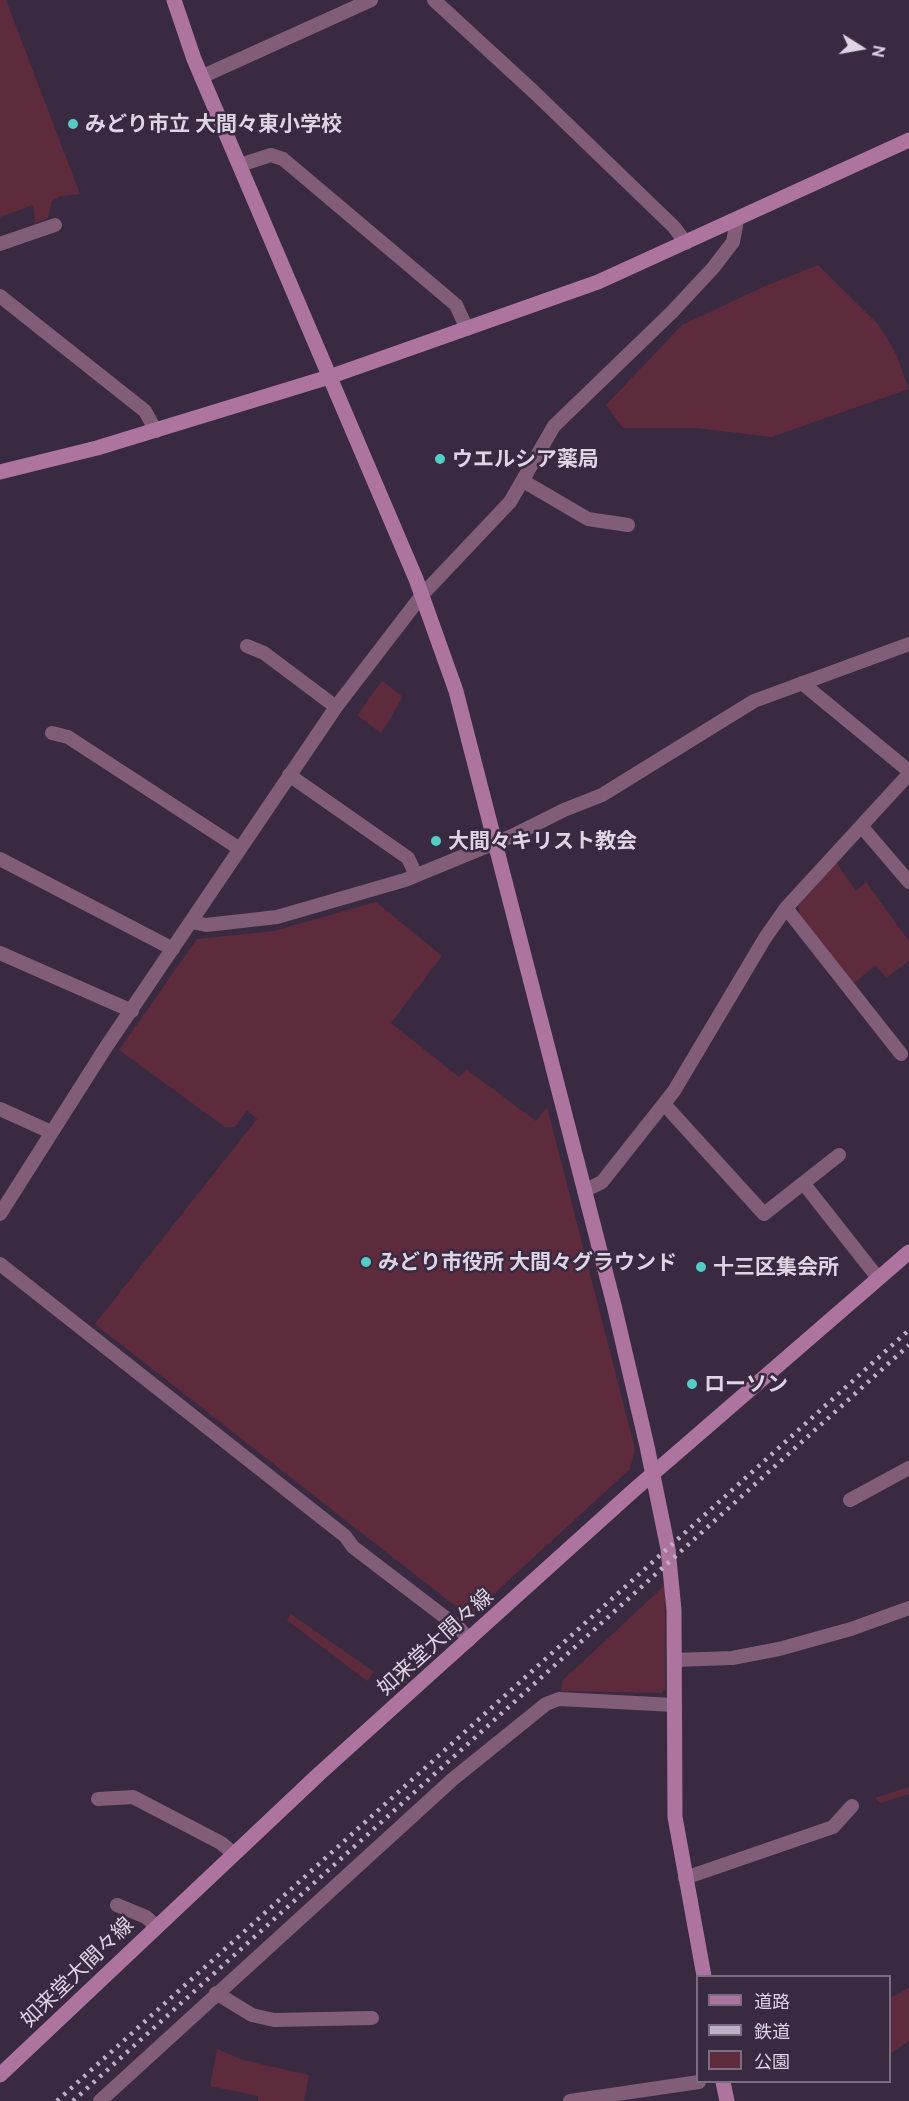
<!DOCTYPE html>
<html>
<head>
<meta charset="utf-8">
<style>
	body { margin:0 }
	#map { position:relative; width:909px; height:2101px; overflow:hidden; background:#392a42; font-family:Ubuntu,"Noto Sans JP",sans-serif }
	canvas { display:block }
	.legend { position:absolute; left:696px; top:1975px; width:195px; height:108px; box-sizing:border-box; background:#392a42; border:2px solid #7b6e83; margin:0; padding:8px 10px; list-style:none; font-size:18px; color:#ded4e4 }
	.legend li { display:flex; align-items:center; gap:12px; height:30px }
	.legend b { width:30px; border:2px solid #7b6e83 }
	.north { position:absolute; left:831px; top:18px; width:60px; height:60px; -webkit-text-stroke:4px #392a42; paint-order:stroke; rotate:101deg; font-size:16px; font-weight:700; line-height:24px; text-align:center; color:#ded4e4 }
	.north::after { content:''; display:block; margin:auto; width:21px; height:27px; background:#ded4e4; clip-path:polygon(50% 0,100% 100%,50% 72%,0 100%) }
</style>
</head>
<body>
<div id="map">
<canvas width="909" height="2101"></canvas>
<ul class="legend">
<li><b style="height:8px;background:#ae74a0"></b>道路</li>
<li><b style="height:8px;background:#bcb1c3"></b>鉄道</li>
<li><b style="height:16px;background:#5d2b3c"></b>公園</li>
</ul>
<div class="north">N</div>
</div>
<script>
const c = document.querySelector('canvas').getContext('2d');
c.lineJoin = 'round';
function fill(path, color) {
  c.fillStyle = color;
  c.fill(path, 'evenodd');
}
function poly(rows) {
  const path = new Path2D();
  for (const r of rows) {
    path.moveTo(r[0], r[1]);
    for (let i = 2; i < r.length; i += 2) path.lineTo(r[i], r[i + 1]);
  }
  return path;
}
function strokePath(path, color, width, dash) {
  c.strokeStyle = color;
  c.lineWidth = width;
  c.lineCap = dash ? 'butt' : 'round';
  c.setLineDash(dash || []);
  c.stroke(path);
}
function write(font, color, halo, rows, align = 'center') {
  c.font = font + ' Ubuntu,"Noto Sans JP",sans-serif';
  c.lineWidth = 5;
  c.setLineDash([]);
  c.textBaseline = 'middle';
  c.strokeStyle = halo;
  c.fillStyle = color;
  for (const [text, x, y, turn = 0] of rows) {
    c.save();
    c.translate(x, y);
    c.rotate((+turn || 0) * Math.PI / 180);
    c.textAlign = isNaN(turn) ? turn : align;
    if (halo) c.strokeText(text, 0, 0);
    c.fillText(text, 0, 0);
    c.restore();
  }
}
fill(poly([
	[0,0,6,0,80,194,61,196,52,201,48,218,35,223,33,205,0,217],
	[818,265,879,325,896,354,909,389,771,437,697,428,623,428,606,405,682,325,763,287],
	[382,681,403,697,381,733,357,715],
	[836,862,856,891,866,882,909,941,909,961,886,978,876,965,853,984,800,915,798,906],
	[376,902,442,956,391,1023,459,1077,466,1069,536,1121,547,1107,635,1449,630,1469,473,1613,464,1613,95,1324,257,1119,247,1110,235,1127,225,1127,119,1050,197,939,274,931],
	[665,1585,665,1689,662,1693,561,1691,562,1681],
	[291,1614,374,1672,367,1681,287,1620],
	[909,1787,909,1794,880,1803,875,1798],
	[909,1988,909,2041,890,2054,890,1998],
	[217,2049,243,2060,309,2075,304,2101,258,2101,258,2096,210,2086]
]), '#5d2b3c');
strokePath(poly([
	[434,0,534,92,674,227,686,243],
	[201,77,371,0],
	[240,165,271,155,283,159,456,305,467,329],
	[0,244,55,225],
	[0,296,145,411,156,431],
	[523,481,588,519,628,525],
	[247,646,264,653,336,707],
	[802,683,909,771],
	[52,733,68,737,240,849],
	[289,775,408,858,416,875],
	[862,827,909,882],
	[0,859,173,949],
	[786,908,901,1054],
	[192,922,206,925,277,917,405,880,512,836,564,810,602,795,754,701,909,644],
	[0,953,132,1011],
	[664,1104,764,1214,839,1155],
	[0,1109,51,1132],
	[804,1184,878,1278],
	[584,1191,602,1182,674,1091,765,938,786,908,909,774],
	[0,1214,106,1047,336,707,422,595,510,502,554,426,672,312,713,268,733,242,737,220],
	[0,1264,345,1536,353,1547,459,1628,469,1640],
	[850,1500,909,1468],
	[674,1660,732,1658,779,1649,851,1629,909,1608],
	[98,1799,133,1797,221,1843,233,1853],
	[685,1878,833,1827,852,1806],
	[117,1905,146,1917,156,1926],
	[216,1993,252,2015,274,2020,372,2018],
	[100,2101,453,1779,546,1704,559,1699,674,1705],
	[570,2101,699,2082]
]), '#815d78', 14);
strokePath(poly([
	[174,0,194,59,416,579,456,691,614,1305,647,1446,668,1549,674,1610,675,1817,704,1976],
	[0,472,97,448,329,377,598,282,909,140],
	[0,2075,319,1774,634,1490,909,1252],
	[723,2082,727,2101]
]), '#ae74a0', 15);
strokePath(poly([
	[57,2101,909,1330],
	[73,2101,909,1345]
]), '#bcb1c3', 4.5, [3, 6]);
for (const [x, y, r, color] of [
	[73,124,6,"#54cdc7"],
	[440,459,6,"#54cdc7"],
	[436,841,6,"#54cdc7"],
	[366,1262,6,"#54cdc7"],
	[701,1267,6,"#54cdc7"],
	[692,1384,6,"#54cdc7"]
]) {
  const dot = new Path2D();
  dot.arc(x, y, r, 0, 2 * Math.PI);
  c.fillStyle = color;
  c.fill(dot);
  strokePath(dot, '#392a42', 2);
}
write('bold 21px', '#ded4e4', '#392a42', [
	["みどり市立 大間々東小学校",85,124],
	["ウエルシア薬局",452,459],
	["大間々キリスト教会",448,841],
	["みどり市役所 大間々グラウンド",378,1262],
	["十三区集会所",713,1267],
	["ローソン",704,1384]
], 'left');
write('21px', '#ded4e4', '#392a42', [
	["如来堂大間々線",435,1642,-42],
	["如来堂大間々線",77,1972,-44]
]);
</script>
</body>
</html>
